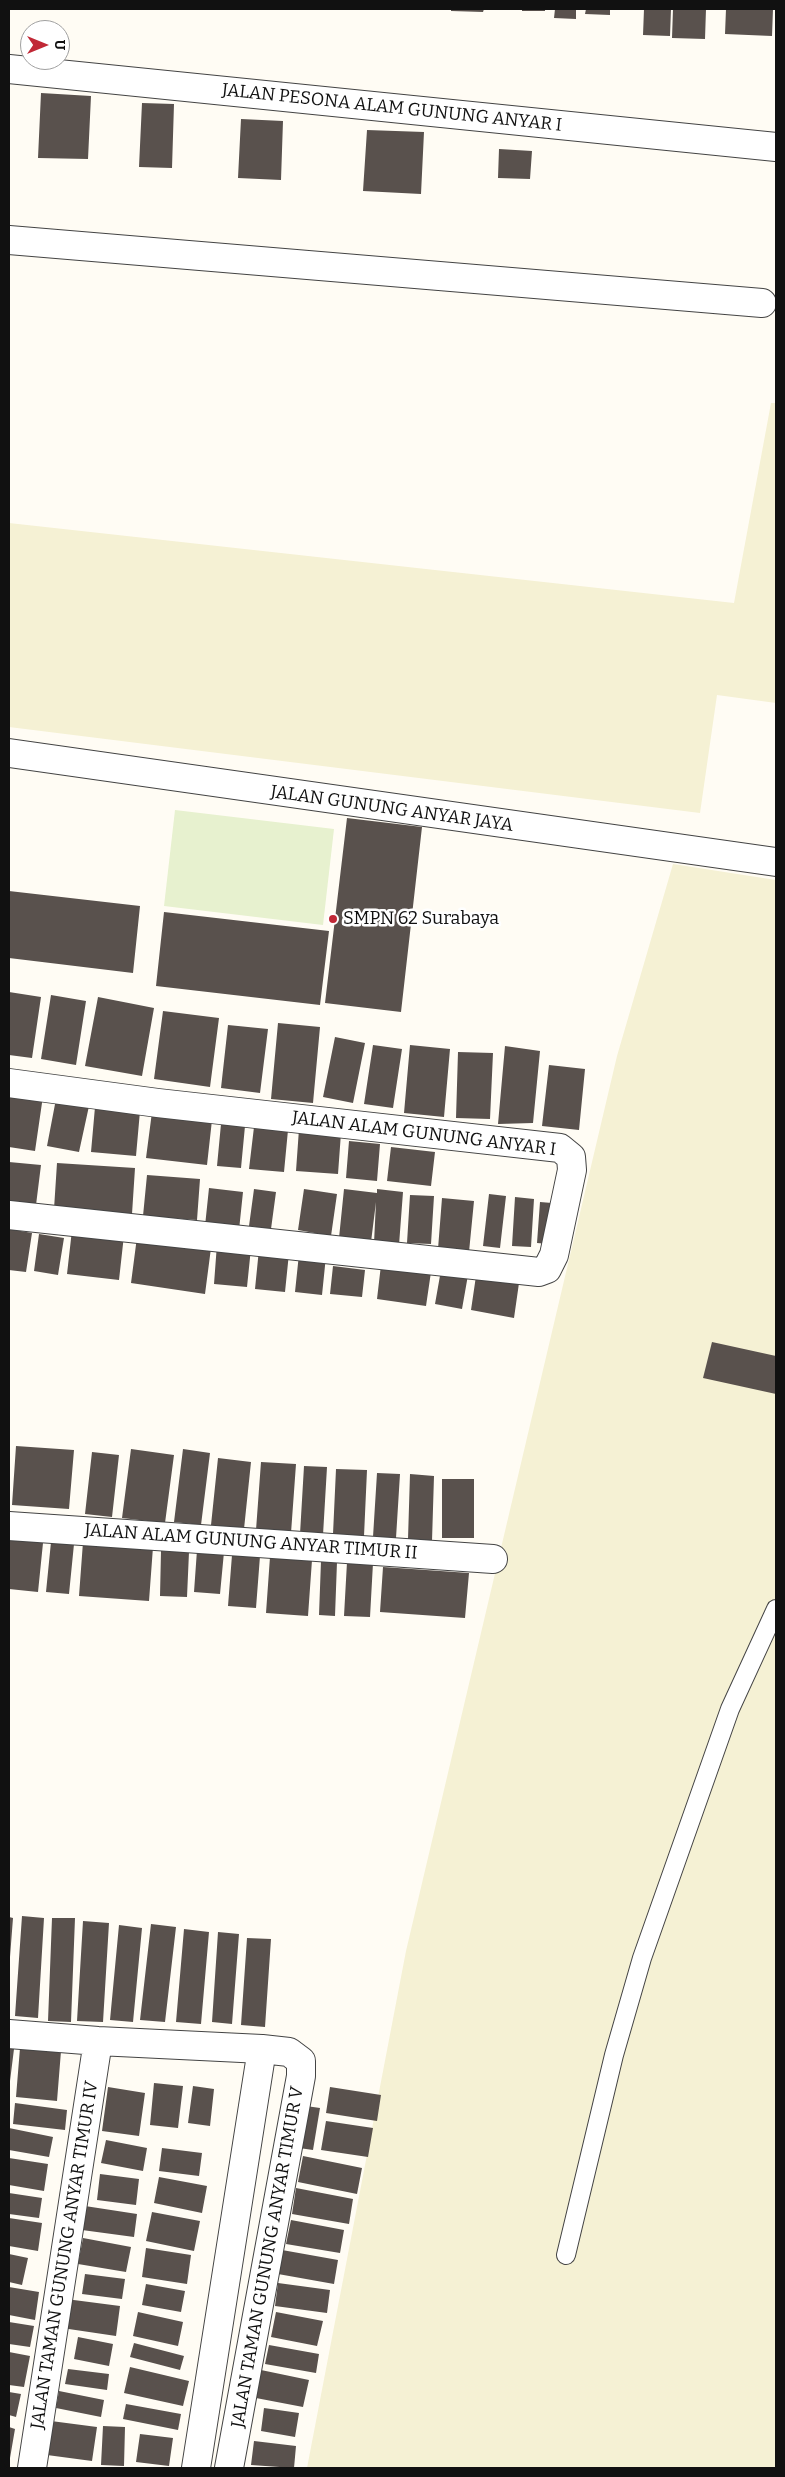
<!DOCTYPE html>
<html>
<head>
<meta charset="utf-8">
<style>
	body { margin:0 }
	#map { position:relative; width:785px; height:2477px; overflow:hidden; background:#fffcf4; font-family:Bitter,serif }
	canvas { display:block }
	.frame { position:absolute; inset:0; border:10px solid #111; pointer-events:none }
	.north { position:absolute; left:20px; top:20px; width:50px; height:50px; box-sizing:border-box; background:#fff; border:1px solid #a0a0a0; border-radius:50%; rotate:90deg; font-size:14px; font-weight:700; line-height:20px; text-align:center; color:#111 }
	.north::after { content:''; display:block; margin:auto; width:18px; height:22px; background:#c12836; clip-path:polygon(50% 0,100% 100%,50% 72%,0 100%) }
</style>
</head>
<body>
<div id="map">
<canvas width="785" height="2477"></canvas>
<div class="frame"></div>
<div class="north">U</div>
</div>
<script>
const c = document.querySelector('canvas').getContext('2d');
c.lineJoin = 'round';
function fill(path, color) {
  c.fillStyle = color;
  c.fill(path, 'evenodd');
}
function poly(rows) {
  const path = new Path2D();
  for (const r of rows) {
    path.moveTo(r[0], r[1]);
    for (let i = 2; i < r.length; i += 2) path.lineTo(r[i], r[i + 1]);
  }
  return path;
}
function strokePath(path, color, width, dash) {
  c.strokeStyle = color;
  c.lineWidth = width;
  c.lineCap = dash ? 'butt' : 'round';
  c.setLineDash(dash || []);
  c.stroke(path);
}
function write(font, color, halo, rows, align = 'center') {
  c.font = font + ' Bitter,serif';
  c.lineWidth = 5;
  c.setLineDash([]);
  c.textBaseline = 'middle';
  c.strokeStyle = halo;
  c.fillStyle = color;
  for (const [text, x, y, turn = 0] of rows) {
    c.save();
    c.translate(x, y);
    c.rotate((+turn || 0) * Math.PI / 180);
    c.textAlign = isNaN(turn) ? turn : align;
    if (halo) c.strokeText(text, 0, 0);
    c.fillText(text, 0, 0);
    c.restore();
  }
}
fill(poly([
	[771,403,776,403,776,703,717,695,700,813,9,727,9,523,734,603],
	[673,864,776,880,776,2468,307,2468,406,1951,617,1056]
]), '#f5f1d4');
fill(poly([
	[175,810,334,829,323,925,164,906]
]), '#e7f1cf');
fill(poly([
	[451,9,484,9,483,12,451,11],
	[522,9,545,9,545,11,522,11],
	[555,9,576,9,576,19,554,18],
	[586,9,610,9,610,15,585,14],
	[644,9,671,9,670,36,643,35],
	[673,9,706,9,705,39,672,38],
	[726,9,773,9,772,36,725,34],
	[41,93,91,96,88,159,38,158],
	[142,103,174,104,172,168,139,167],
	[241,119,283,121,281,180,238,178],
	[367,130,424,132,421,194,363,191],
	[499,149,532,151,530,179,498,178],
	[347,818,422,827,401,1012,325,1003],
	[9,891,140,906,133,973,9,958],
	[164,912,329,931,320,1005,156,986],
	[9,992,41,997,32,1058,9,1055],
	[51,995,86,1001,76,1065,41,1059],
	[98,997,154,1008,142,1076,85,1066],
	[163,1011,219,1018,210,1087,154,1079],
	[278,1023,320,1027,313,1103,271,1099],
	[228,1025,268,1029,260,1093,221,1088],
	[335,1037,365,1043,353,1103,323,1097],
	[373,1045,402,1049,393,1108,364,1104],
	[410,1045,450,1049,444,1117,404,1113],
	[505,1046,540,1051,533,1123,498,1124],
	[458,1052,493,1053,490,1119,456,1118],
	[549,1065,585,1069,579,1130,542,1126],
	[9,1091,43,1096,35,1151,9,1147],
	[56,1099,89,1106,79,1152,47,1146],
	[95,1107,140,1111,136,1156,91,1152],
	[152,1112,212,1120,207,1165,146,1158],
	[221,1124,245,1126,241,1168,217,1166],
	[254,1127,288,1130,284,1172,249,1169],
	[299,1129,341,1133,338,1174,296,1171],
	[349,1141,380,1144,377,1181,346,1178],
	[391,1147,435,1152,431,1186,387,1181],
	[9,1162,41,1165,36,1205,9,1202],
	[57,1163,135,1168,132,1214,54,1209],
	[147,1175,200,1179,197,1220,143,1216],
	[209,1188,243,1192,239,1230,205,1226],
	[254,1189,276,1192,271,1229,249,1226],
	[304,1189,337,1194,331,1236,298,1230],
	[344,1189,377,1193,377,1189,403,1192,399,1245,374,1243,376,1202,371,1242,339,1238],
	[489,1194,506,1196,500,1248,483,1246],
	[410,1195,434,1196,431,1244,407,1243],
	[515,1197,534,1199,531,1247,512,1246],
	[442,1198,474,1201,469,1252,438,1249],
	[540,1202,552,1203,549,1244,537,1243],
	[9,1229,32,1233,26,1272,9,1270],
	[72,1230,124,1235,119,1280,67,1274],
	[39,1234,64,1238,58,1275,34,1271],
	[137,1237,211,1248,205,1294,131,1283],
	[217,1244,251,1248,247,1287,214,1284],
	[259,1249,289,1253,285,1292,255,1289],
	[299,1254,326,1256,322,1295,295,1292],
	[381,1265,431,1272,426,1306,377,1299],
	[333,1266,365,1270,362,1297,330,1294],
	[441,1270,468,1275,462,1309,435,1304],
	[476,1276,519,1283,514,1318,471,1310],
	[712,1342,776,1356,776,1394,703,1378],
	[16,1446,74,1450,69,1509,12,1505],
	[131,1449,174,1455,165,1523,122,1518],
	[183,1449,210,1453,201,1525,174,1522],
	[92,1452,119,1455,112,1517,85,1514],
	[218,1458,251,1462,244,1529,211,1525],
	[261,1462,296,1464,291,1533,256,1530],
	[304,1466,327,1467,323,1535,300,1534],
	[336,1469,367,1470,364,1536,333,1534],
	[377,1473,400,1474,396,1538,373,1537],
	[410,1474,434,1476,432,1541,408,1539],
	[442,1479,474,1479,474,1538,442,1538],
	[9,1538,43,1543,38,1592,9,1589],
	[51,1542,74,1544,69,1594,46,1592],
	[83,1542,153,1547,149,1601,79,1596],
	[197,1550,224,1552,220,1594,194,1592],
	[161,1551,189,1552,187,1597,160,1596],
	[232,1555,260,1556,256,1608,228,1606],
	[270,1557,312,1560,308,1616,266,1613],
	[321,1561,337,1562,335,1616,319,1615],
	[347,1562,373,1563,370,1617,344,1616],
	[383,1567,469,1573,465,1618,380,1612],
	[22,1916,44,1918,38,2018,15,2016],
	[9,1917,13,1918,10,1957,9,1957],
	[52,1918,75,1918,71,2022,48,2021],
	[83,1921,109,1923,103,2022,77,2021],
	[151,1924,176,1927,165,2022,140,2020],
	[119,1925,142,1928,133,2022,110,2020],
	[184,1929,209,1932,201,2024,176,2022],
	[218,1932,239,1934,232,2024,212,2022],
	[247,1938,271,1939,265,2027,241,2025],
	[20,2048,61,2051,57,2101,16,2097],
	[9,2049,14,2049,10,2081,9,2081],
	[154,2083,183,2086,178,2128,150,2125],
	[193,2086,214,2089,210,2126,188,2123],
	[108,2087,145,2093,139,2136,102,2131],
	[330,2087,381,2095,377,2121,326,2113],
	[15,2103,67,2110,65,2130,13,2124],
	[306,2106,320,2108,313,2150,299,2148],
	[326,2121,373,2128,368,2157,321,2150],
	[9,2128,53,2137,49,2157,9,2150],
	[106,2140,147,2148,143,2171,101,2163],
	[162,2148,202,2153,199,2176,159,2171],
	[303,2156,362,2168,357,2194,298,2182],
	[9,2158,48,2164,44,2191,9,2185],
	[100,2174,139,2179,136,2205,97,2200],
	[159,2177,207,2186,202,2213,154,2203],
	[296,2188,353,2199,349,2224,292,2214],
	[9,2193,42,2198,39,2218,9,2214],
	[85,2206,137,2214,134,2237,82,2230],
	[152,2212,200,2221,194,2251,146,2241],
	[9,2218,42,2223,38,2251,9,2246],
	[291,2220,344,2230,340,2253,286,2244],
	[83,2238,131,2247,126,2272,78,2264],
	[146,2248,191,2255,187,2284,142,2277],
	[282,2250,338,2260,334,2284,278,2274],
	[9,2254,28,2258,22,2285,9,2282],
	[85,2274,125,2279,122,2299,82,2294],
	[278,2283,330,2290,327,2313,275,2306],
	[146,2284,185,2291,181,2312,142,2305],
	[9,2287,39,2292,35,2320,9,2315],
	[66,2299,120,2306,116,2336,62,2328],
	[138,2312,183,2322,178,2346,133,2336],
	[276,2312,323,2321,317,2346,271,2337],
	[9,2322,34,2326,30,2347,9,2344],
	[78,2337,113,2344,109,2366,74,2359],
	[134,2343,184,2356,180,2370,130,2357],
	[269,2345,319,2354,316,2373,265,2364],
	[9,2352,30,2356,24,2387,9,2385],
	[130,2367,189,2381,183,2406,124,2393],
	[68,2369,109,2374,107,2390,65,2384],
	[261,2370,309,2380,303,2407,256,2398],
	[59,2391,104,2400,101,2417,56,2408],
	[9,2392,21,2394,16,2417,9,2415],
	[126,2404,181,2414,178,2430,123,2419],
	[264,2408,299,2413,295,2437,261,2431],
	[51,2421,97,2427,92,2461,47,2455],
	[103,2426,125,2427,124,2466,101,2465],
	[9,2427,15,2429,10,2458,9,2458],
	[140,2434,173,2438,169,2466,136,2462],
	[254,2441,296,2446,294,2468,251,2465]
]), '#59514d');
const service = poly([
	[566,2255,614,2055,642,1958,730,1709,776,1609]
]);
const minor = poly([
	[9,69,776,147],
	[9,240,762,303],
	[9,753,776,862],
	[9,1083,158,1103,560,1148,571,1157,572,1170,554,1255,547,1269,539,1272,9,1215],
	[9,1526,493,1559],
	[9,2034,98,2041,262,2049,289,2052,301,2061,301,2076,229,2468],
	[32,2468,98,2041],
	[196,2468,262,2049]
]);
strokePath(service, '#444', 20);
strokePath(minor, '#444', 30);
strokePath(service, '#fff', 18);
strokePath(minor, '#fff', 28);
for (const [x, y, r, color] of [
	[333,919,5,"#c12836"]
]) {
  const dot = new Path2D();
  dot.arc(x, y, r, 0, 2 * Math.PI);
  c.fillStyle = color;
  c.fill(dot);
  strokePath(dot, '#fff', 2);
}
write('18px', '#111', '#fff', [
	["JALAN PESONA ALAM GUNUNG ANYAR I",392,108,6],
	["JALAN GUNUNG ANYAR JAYA",392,809,8],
	["JALAN ALAM GUNUNG ANYAR I",424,1134,7],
	["JALAN ALAM GUNUNG ANYAR TIMUR II",251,1542,4],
	["JALAN TAMAN GUNUNG ANYAR TIMUR IV",65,2255,-81],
	["JALAN TAMAN GUNUNG ANYAR TIMUR V",268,2257,-80]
]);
write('18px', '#111', '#fff', [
	["SMPN 62 Surabaya",343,919]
], 'left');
</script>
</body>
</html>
